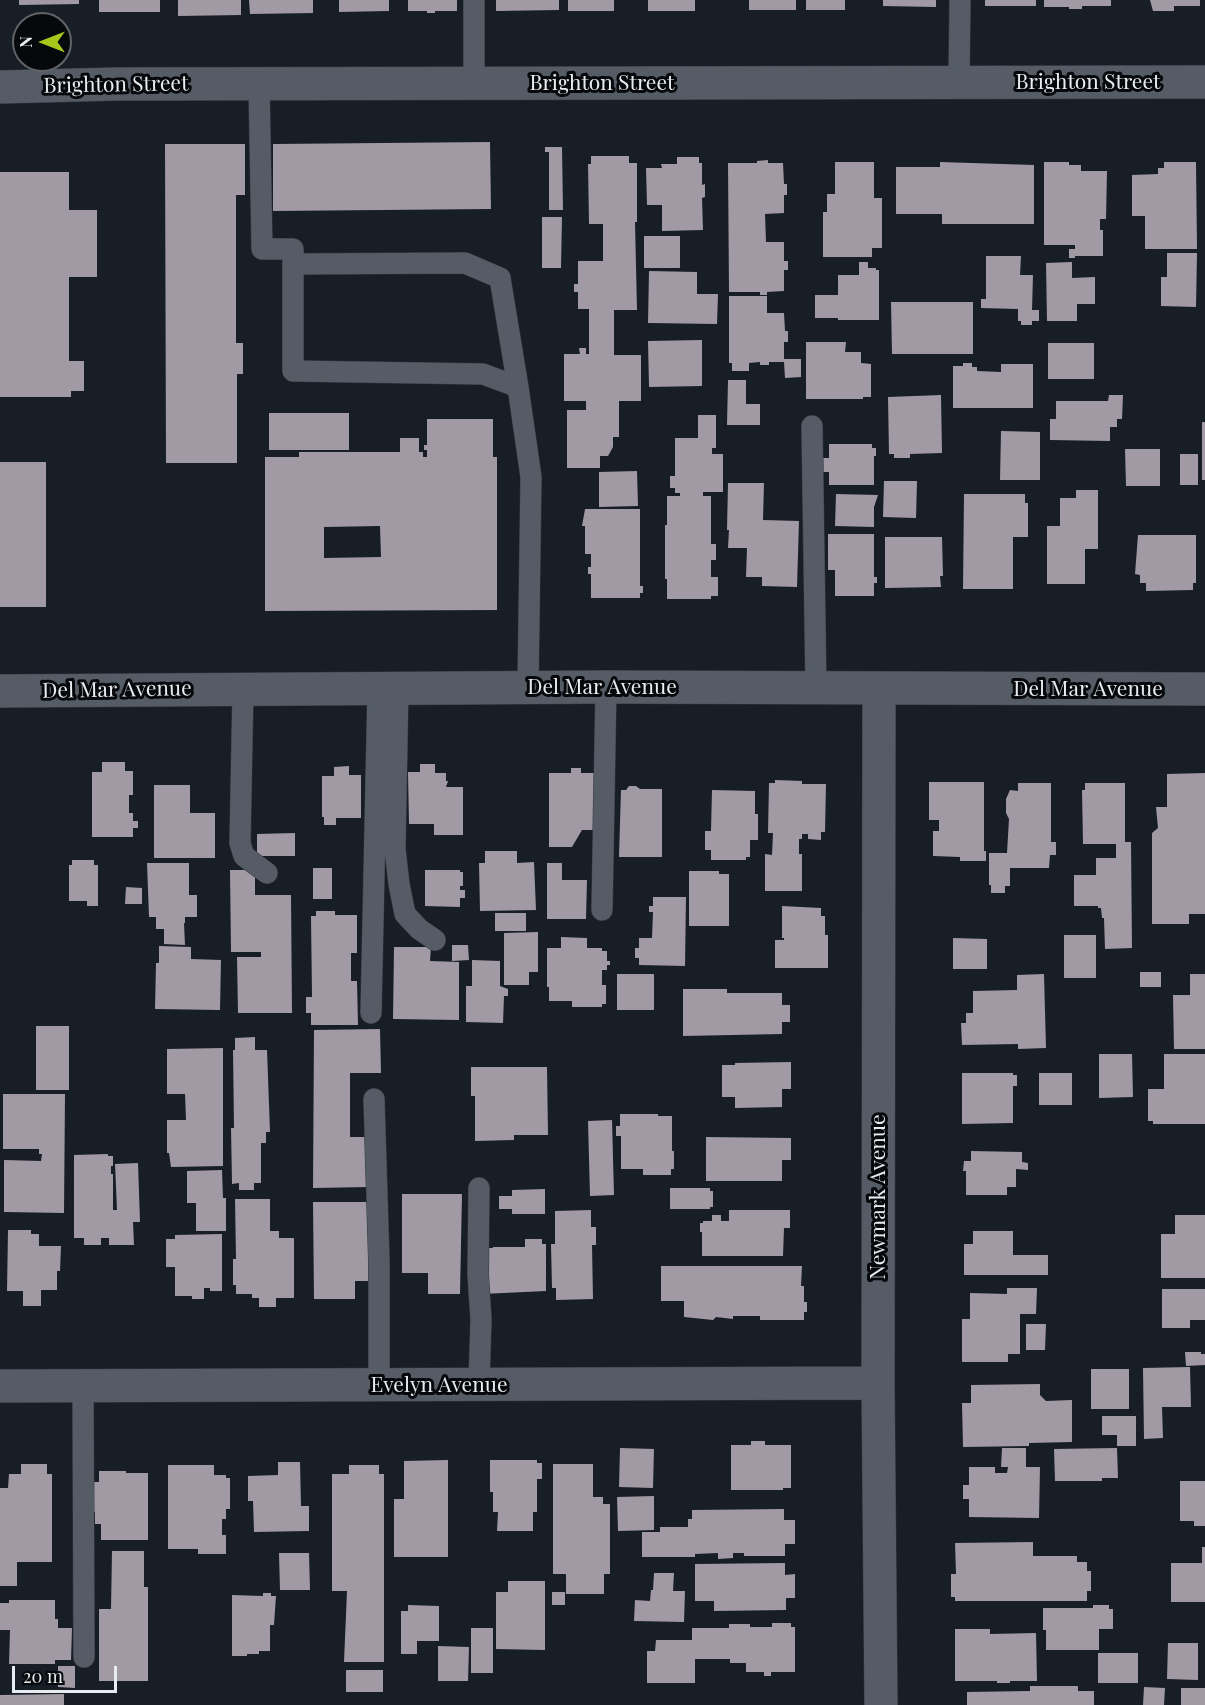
<!DOCTYPE html>
<html>
<head>
<meta charset="utf-8">
<style>
	body { margin:0 }
	#map { position:relative; width:1205px; height:1705px; overflow:hidden; background:#181e26; font-family:"Playfair Display",serif }
	canvas { display:block }
	.north { position:absolute; left:12px; top:12px; width:60px; height:60px; box-sizing:border-box; background:#06080b; border:2px solid #606367; border-radius:50%; rotate:270deg; font-size:16px; font-weight:700; line-height:24px; text-align:center; color:#e7ecf1 }
	.north::after { content:''; display:block; margin:auto; width:21px; height:27px; background:#a8c71d; clip-path:polygon(50% 0,100% 100%,50% 72%,0 100%) }
	.scale { position:absolute; left:12px; top:1666px; width:105px; height:27px; box-sizing:border-box; border:3px solid #e7ecf1; border-top:0; padding-left:8px; font-size:18px; line-height:21px; white-space:nowrap; color:#e7ecf1; -webkit-text-stroke:4px #06080b; paint-order:stroke }
</style>
</head>
<body>
<div id="map">
<canvas width="1205" height="1705"></canvas>
<div class="north">N</div>
<div class="scale">20 m</div>
</div>
<script>
const c = document.querySelector('canvas').getContext('2d');
c.lineJoin = 'round';
function fill(path, color) {
  c.fillStyle = color;
  c.fill(path, 'evenodd');
}
function poly(rows) {
  const path = new Path2D();
  for (const r of rows) {
    path.moveTo(r[0], r[1]);
    for (let i = 2; i < r.length; i += 2) path.lineTo(r[i], r[i + 1]);
  }
  return path;
}
function strokePath(path, color, width, dash) {
  c.strokeStyle = color;
  c.lineWidth = width;
  c.lineCap = dash ? 'butt' : 'round';
  c.setLineDash(dash || []);
  c.stroke(path);
}
function write(font, color, halo, rows, align = 'center') {
  c.font = font + ' "Playfair Display",serif';
  c.lineWidth = 6;
  c.setLineDash([]);
  c.textBaseline = 'middle';
  c.strokeStyle = halo;
  c.fillStyle = color;
  for (const [text, x, y, turn = 0] of rows) {
    c.save();
    c.translate(x, y);
    c.rotate((+turn || 0) * Math.PI / 180);
    c.textAlign = isNaN(turn) ? turn : align;
    if (halo) c.strokeText(text, 0, 0);
    c.fillText(text, 0, 0);
    c.restore();
  }
}
fill(poly([
	[19,0,79,0,79,4,19,5],
	[99,0,160,0,160,12,99,12],
	[178,0,241,0,241,15,178,16],
	[249,0,313,0,313,13,250,14],
	[339,0,389,0,389,11,339,12],
	[408,0,457,0,457,11,435,11,435,13,427,13,427,11,408,11],
	[496,0,559,0,559,10,496,11],
	[568,0,614,0,614,11,568,11],
	[648,0,695,0,695,11,648,11],
	[749,0,796,0,796,10,749,10],
	[806,0,845,0,845,10,806,10],
	[883,0,936,0,936,7,883,6],
	[985,0,1036,0,1036,6,985,6],
	[1044,0,1111,0,1111,6,1082,6,1082,9,1069,9,1069,7,1044,7],
	[1150,0,1200,0,1200,6,1174,6,1174,11,1153,11],
	[490,142,491,209,273,211,273,144],
	[165,144,245,144,245,195,236,195,236,343,243,343,243,374,237,374,237,463,166,463],
	[545,147,562,147,563,210,549,210,549,152,545,152],
	[591,156,629,156,629,163,637,163,637,222,635,222,637,310,614,310,614,355,641,355,641,401,619,401,619,437,613,437,613,447,608,456,600,456,600,468,567,468,567,410,586,410,586,401,564,401,564,354,580,354,579,348,586,348,586,354,589,354,589,309,578,309,578,292,574,292,574,284,578,284,578,261,603,261,603,224,589,224,588,164,591,164],
	[677,157,699,157,699,163,702,163,702,185,705,184,705,197,702,198,703,230,662,231,662,205,647,205,646,168,662,168,661,164,677,164],
	[768,160,768,163,783,163,784,184,787,184,787,195,784,195,784,213,765,214,766,242,784,242,784,261,788,261,788,270,784,270,784,291,767,292,767,295,760,295,760,292,729,292,728,163,757,163,757,161],
	[835,162,874,162,874,198,882,198,882,248,872,248,872,257,823,257,823,212,827,212,827,194,835,194],
	[940,162,1034,165,1034,224,942,224,942,214,896,214,896,167,940,167],
	[1044,162,1069,162,1069,165,1081,165,1081,171,1107,171,1106,219,1100,219,1100,230,1103,230,1103,256,1075,256,1075,258,1069,258,1069,249,1075,249,1075,245,1044,245],
	[1164,162,1196,162,1197,249,1145,249,1145,216,1132,216,1132,175,1158,174,1158,168,1164,168],
	[0,172,69,172,69,210,97,210,97,277,69,277,69,361,84,361,84,391,71,391,71,397,0,397],
	[542,217,562,217,561,268,542,268],
	[644,236,680,236,680,268,644,268],
	[1167,253,1197,253,1196,307,1161,306,1161,277,1167,277],
	[986,256,1021,256,1020,275,1033,275,1032,310,1039,310,1039,321,1032,321,1032,325,1021,325,1021,321,1018,321,1018,309,981,308,981,299,986,299],
	[859,262,868,262,868,268,876,268,876,270,879,270,879,320,838,320,838,318,815,318,815,295,838,295,838,275,859,275],
	[1072,262,1072,278,1095,277,1095,304,1077,304,1077,321,1047,321,1046,263],
	[649,271,697,272,697,294,718,294,717,324,648,323],
	[729,296,767,296,767,313,784,313,785,331,788,331,788,342,784,342,784,359,801,359,801,377,785,378,784,362,769,362,769,365,760,365,760,362,749,363,749,371,732,371,732,363,729,363],
	[891,302,973,302,973,354,892,354],
	[702,340,702,386,649,387,648,341],
	[806,342,846,342,845,352,861,352,861,363,871,364,871,397,863,397,863,399,806,399],
	[1048,343,1094,343,1094,379,1048,379],
	[963,363,972,363,972,367,977,367,977,371,1001,372,1001,364,1033,364,1033,408,953,408,953,366,963,366],
	[728,380,746,380,746,404,760,404,760,425,727,425],
	[941,395,942,453,910,454,910,458,894,458,894,454,889,454,888,397],
	[1109,395,1123,395,1122,419,1117,419,1117,427,1110,427,1110,441,1050,440,1050,419,1056,419,1056,401,1108,401],
	[269,413,349,413,349,450,269,450],
	[698,415,716,415,716,448,712,448,712,454,723,454,723,492,703,492,703,496,711,496,711,544,716,544,716,560,711,560,711,577,718,577,718,596,711,596,711,599,667,599,667,579,665,579,665,525,667,525,667,496,680,496,680,493,675,493,675,488,670,488,670,476,675,476,675,438,698,438],
	[427,419,493,419,493,457,497,457,497,610,265,611,265,457,299,457,299,452,400,452,400,438,419,438,419,452,423,452,423,457,427,457,427,450,424,450,424,445,427,445],
	[380,526,381,557,324,558,324,527],
	[1202,422,1205,422,1205,480,1202,480],
	[1001,431,1040,432,1040,480,1000,480],
	[829,444,872,444,872,448,876,448,876,456,874,456,874,485,829,485,829,472,822,472,822,458,829,458],
	[1125,449,1160,449,1160,486,1126,486],
	[1180,454,1198,454,1198,485,1180,485],
	[0,462,46,462,46,607,0,607],
	[637,471,638,506,599,507,599,472],
	[884,481,917,481,916,518,883,517],
	[728,483,764,483,763,520,799,521,797,587,762,586,762,577,746,577,747,548,728,548,729,530,727,530],
	[1076,490,1098,490,1098,549,1085,549,1085,584,1047,584,1047,526,1060,526,1060,498,1076,498],
	[836,494,878,495,874,507,874,527,835,526],
	[964,494,1025,494,1025,503,1028,503,1028,537,1013,537,1013,589,963,589],
	[585,509,640,509,640,586,643,586,643,593,640,593,640,598,591,598,591,574,588,574,588,567,591,567,591,554,585,554,585,526,582,526],
	[828,534,874,534,874,577,877,577,877,583,874,583,874,596,835,596,835,570,828,570],
	[1138,535,1196,535,1196,583,1193,583,1193,590,1146,591,1146,583,1140,583,1140,575,1135,574],
	[885,537,942,537,943,576,940,576,941,587,885,588],
	[102,762,125,762,125,771,133,771,133,795,129,795,129,813,133,813,133,821,138,821,138,828,133,828,133,837,92,837,92,772,102,772],
	[420,764,435,764,435,773,446,773,446,781,448,781,446,787,463,787,463,835,434,835,434,824,409,824,408,772,420,772],
	[349,766,349,775,361,775,361,818,336,818,336,825,324,825,324,817,322,817,322,776,334,776,334,767],
	[571,768,581,768,581,773,595,773,595,830,582,830,572,847,549,847,549,773,571,773],
	[1205,773,1205,914,1189,914,1189,924,1152,924,1152,833,1158,828,1156,807,1167,807,1167,774],
	[775,780,802,781,802,784,826,784,825,832,821,832,821,840,808,839,808,834,802,834,802,839,799,839,799,854,802,854,802,891,765,891,765,854,772,855,773,833,768,833,769,783,775,783],
	[929,782,984,782,984,851,986,851,986,861,960,861,960,857,933,856,933,831,939,831,939,820,929,820],
	[1018,783,1051,783,1051,842,1056,842,1056,855,1050,855,1049,868,1010,868,1010,886,1005,886,1005,893,991,893,991,885,989,885,989,853,1007,853,1009,819,1006,813,1006,799,1010,790,1018,791],
	[1085,783,1125,783,1125,842,1131,842,1132,948,1105,949,1104,918,1102,918,1101,908,1098,908,1098,906,1074,906,1074,875,1096,875,1096,858,1116,858,1116,844,1083,844,1082,790,1085,790],
	[154,785,190,785,190,813,215,813,215,858,154,858],
	[629,786,636,786,640,789,662,789,662,857,619,857,621,790,626,790],
	[712,790,755,791,755,814,758,814,758,840,750,840,750,857,746,857,746,860,711,860,711,850,705,850,705,831,711,831],
	[295,833,295,856,257,856,257,834],
	[485,851,517,851,517,863,534,862,536,910,480,911,479,863,485,863],
	[72,860,94,860,94,865,98,865,98,906,87,906,87,901,69,901,69,865,72,865],
	[147,863,189,863,189,895,197,895,197,917,185,917,185,923,184,923,185,945,164,944,164,929,156,929,156,917,149,917],
	[547,863,562,863,562,880,587,880,586,919,547,919],
	[313,868,332,868,332,899,313,899],
	[230,870,255,870,255,895,291,895,292,1013,238,1013,237,957,261,957,261,952,231,952],
	[425,870,460,870,460,872,463,872,463,886,460,886,460,890,465,890,465,898,460,898,460,907,425,906],
	[689,871,719,871,719,874,729,874,729,926,689,926],
	[126,887,142,888,142,904,125,904],
	[653,897,686,897,685,966,639,965,639,958,635,958,635,948,639,948,639,938,652,938,653,912,649,912,649,906,653,906],
	[782,906,821,908,821,916,825,916,825,935,828,935,828,968,775,968,775,940,784,940,784,938,782,938],
	[316,911,335,911,335,915,357,915,357,953,351,953,351,981,357,981,358,1025,311,1025,311,1013,306,1013,306,997,312,997,311,916,316,916],
	[495,913,526,913,526,931,495,931],
	[538,932,538,972,529,972,529,985,504,985,504,933],
	[1064,935,1096,935,1096,978,1064,978],
	[561,937,587,938,587,948,602,948,602,951,607,951,607,961,610,961,610,965,607,965,607,970,602,970,602,985,606,985,606,1004,602,1004,602,1007,572,1007,572,1001,549,1001,549,987,547,987,547,948,561,948],
	[953,938,987,939,987,969,953,969],
	[452,945,468,945,469,960,452,961],
	[159,946,191,947,191,959,221,960,220,1010,155,1009,156,963,159,963],
	[394,947,431,947,430,961,459,962,459,1020,393,1019],
	[472,960,500,961,500,986,508,989,508,996,504,996,503,1023,466,1022,466,986,472,986],
	[1140,972,1161,972,1161,987,1140,987],
	[617,974,654,974,654,1010,617,1010],
	[1044,974,1046,1048,1018,1049,1018,1044,962,1045,961,1023,966,1023,966,1013,973,1013,973,991,1017,990,1017,975],
	[1190,974,1205,974,1205,1049,1174,1049,1173,995,1190,995],
	[683,989,727,989,727,993,782,993,782,1005,790,1005,790,1022,782,1022,782,1034,683,1036],
	[36,1026,69,1026,69,1090,36,1090],
	[380,1029,381,1073,350,1073,350,1137,367,1137,368,1187,313,1188,314,1030],
	[255,1037,255,1050,267,1050,270,1132,266,1132,266,1143,261,1143,261,1183,254,1183,254,1190,239,1190,239,1183,232,1184,231,1128,234,1128,233,1050,235,1050,235,1038],
	[223,1048,223,1166,171,1167,169,1153,167,1153,167,1120,186,1120,185,1094,167,1094,167,1049],
	[1099,1054,1132,1054,1133,1097,1099,1098],
	[1164,1054,1205,1054,1205,1124,1153,1124,1153,1121,1148,1121,1148,1089,1164,1089],
	[791,1062,791,1089,782,1089,782,1107,735,1108,735,1097,722,1097,722,1065,735,1065,735,1063],
	[471,1067,547,1067,548,1135,514,1135,514,1140,475,1141,475,1096,471,1096],
	[962,1073,1013,1073,1013,1075,1017,1075,1017,1086,1013,1086,1013,1123,962,1124],
	[1039,1073,1072,1073,1072,1105,1039,1105],
	[3,1094,65,1094,64,1213,4,1212,4,1160,41,1161,42,1154,39,1154,39,1149,3,1149],
	[620,1114,658,1114,658,1116,672,1116,672,1151,674,1151,674,1169,671,1169,671,1175,643,1175,643,1169,621,1169,621,1136,616,1136,616,1126,620,1126],
	[612,1120,614,1195,590,1196,588,1121],
	[706,1137,791,1138,791,1160,782,1160,782,1181,706,1181],
	[971,1151,1022,1152,1022,1162,1028,1163,1028,1170,1016,1169,1016,1187,1007,1187,1007,1195,966,1195,966,1171,963,1171,964,1161,971,1161],
	[108,1154,108,1156,113,1156,113,1166,111,1166,111,1174,113,1174,113,1210,117,1210,115,1164,138,1163,140,1222,133,1222,134,1245,109,1245,109,1238,101,1238,101,1245,84,1245,84,1238,74,1238,74,1155],
	[222,1170,223,1198,226,1198,226,1231,196,1231,196,1203,187,1203,187,1171],
	[670,1188,710,1188,710,1191,713,1191,713,1207,710,1207,710,1209,670,1209],
	[545,1189,545,1214,512,1214,512,1209,499,1209,499,1196,512,1196,512,1190],
	[402,1194,462,1194,460,1294,428,1294,428,1273,402,1273],
	[235,1199,270,1199,270,1231,279,1231,279,1238,294,1238,294,1298,276,1298,276,1307,259,1307,259,1298,252,1298,252,1294,236,1294,236,1285,233,1285,233,1259,236,1259],
	[313,1202,376,1202,376,1281,355,1281,355,1299,314,1299],
	[591,1210,591,1227,596,1227,596,1245,592,1245,593,1299,556,1300,556,1288,552,1288,551,1244,555,1244,555,1211],
	[729,1210,790,1210,790,1228,784,1228,783,1256,702,1256,702,1232,700,1232,700,1223,703,1223,703,1221,712,1221,712,1215,721,1215,721,1221,729,1221],
	[1175,1215,1205,1215,1205,1278,1161,1278,1161,1234,1175,1234],
	[8,1230,31,1230,31,1234,39,1234,39,1246,61,1246,60,1271,57,1271,57,1290,41,1290,41,1306,23,1306,23,1291,7,1291],
	[973,1231,1013,1231,1013,1255,1048,1255,1048,1275,964,1275,964,1244,973,1244],
	[222,1234,222,1291,210,1291,210,1288,204,1288,204,1299,192,1299,192,1296,175,1296,175,1267,166,1267,166,1239,175,1239,175,1235],
	[525,1239,542,1239,542,1244,546,1244,546,1291,482,1294,485,1248,493,1248,493,1247,525,1247],
	[661,1266,802,1266,801,1286,804,1286,804,1302,807,1302,807,1312,804,1312,804,1320,760,1320,760,1316,733,1316,733,1319,716,1317,713,1320,684,1317,684,1301,661,1301],
	[1007,1288,1037,1288,1036,1314,1020,1314,1020,1354,1008,1354,1008,1362,962,1362,962,1319,970,1319,970,1293,1007,1294],
	[1162,1289,1205,1289,1205,1320,1190,1320,1190,1328,1162,1328],
	[1026,1324,1046,1324,1045,1350,1026,1350],
	[1185,1352,1201,1352,1201,1354,1205,1354,1205,1365,1186,1366],
	[1190,1367,1191,1407,1162,1407,1163,1438,1144,1439,1143,1368],
	[1091,1369,1129,1369,1129,1409,1091,1409],
	[1040,1384,1040,1395,1046,1401,1072,1400,1072,1442,1029,1443,1029,1446,963,1447,962,1403,971,1403,971,1385],
	[1102,1416,1136,1416,1136,1446,1117,1446,1117,1435,1102,1435],
	[751,1441,765,1441,765,1445,791,1445,791,1488,783,1488,783,1490,731,1490,731,1445,751,1445],
	[620,1448,654,1449,653,1488,619,1487],
	[1002,1448,1026,1448,1026,1467,1040,1467,1039,1518,969,1517,969,1499,963,1499,963,1485,969,1485,969,1467,995,1467,995,1473,1007,1473,1008,1467,1001,1467],
	[1117,1448,1118,1478,1102,1478,1102,1481,1055,1481,1054,1449],
	[448,1460,448,1557,394,1557,394,1499,404,1499,404,1461],
	[490,1460,537,1460,537,1463,542,1463,542,1479,537,1479,537,1512,533,1512,533,1531,497,1531,498,1512,493,1512,493,1492,490,1492],
	[278,1462,300,1462,301,1506,309,1506,309,1531,254,1532,253,1501,248,1501,248,1476,278,1475],
	[21,1464,47,1464,47,1474,52,1474,52,1562,17,1562,17,1586,0,1586,0,1488,8,1488,9,1474,21,1474],
	[553,1464,593,1464,593,1497,603,1497,603,1504,610,1504,610,1574,604,1574,604,1594,566,1594,566,1574,553,1574],
	[168,1465,214,1465,214,1475,226,1475,226,1478,230,1478,230,1509,226,1509,226,1519,222,1519,222,1535,226,1535,226,1554,198,1554,198,1549,168,1549],
	[349,1465,379,1465,379,1474,384,1474,384,1662,344,1662,347,1591,332,1591,332,1474,349,1474],
	[99,1471,126,1471,126,1473,148,1473,148,1540,101,1540,101,1524,95,1524,95,1512,91,1512,91,1482,99,1482],
	[1180,1481,1205,1481,1205,1526,1194,1526,1194,1521,1180,1521],
	[654,1496,654,1530,618,1531,617,1497],
	[784,1509,784,1520,795,1520,795,1544,785,1544,785,1556,744,1556,744,1553,733,1553,733,1558,718,1559,718,1553,695,1554,695,1557,642,1557,642,1532,660,1532,660,1527,688,1527,688,1519,692,1519,692,1510],
	[1033,1542,1033,1556,1077,1556,1077,1562,1087,1562,1087,1571,1091,1571,1091,1591,1087,1591,1087,1601,955,1601,955,1597,951,1597,951,1574,956,1574,955,1543],
	[1202,1547,1205,1547,1205,1602,1171,1602,1171,1563,1202,1563],
	[112,1551,144,1551,144,1587,148,1587,148,1681,99,1681,99,1609,111,1609],
	[279,1553,309,1553,310,1590,280,1590],
	[785,1563,785,1575,795,1574,795,1598,786,1598,786,1610,714,1611,714,1601,695,1601,695,1564],
	[654,1573,674,1573,673,1591,685,1591,684,1622,634,1621,635,1600,650,1601,651,1590,653,1590],
	[508,1581,545,1581,545,1650,496,1649,496,1592,508,1592],
	[552,1592,565,1592,565,1605,552,1605],
	[263,1593,271,1593,271,1596,276,1596,274,1625,270,1625,270,1651,259,1651,259,1654,247,1654,247,1656,232,1656,232,1595,263,1596],
	[9,1600,55,1600,55,1619,58,1619,58,1628,72,1628,71,1660,55,1660,55,1664,9,1664,10,1630,0,1630,0,1603,9,1603],
	[408,1605,439,1606,439,1641,417,1641,417,1654,401,1654,401,1611,408,1611],
	[1093,1605,1109,1605,1109,1609,1113,1609,1113,1629,1099,1629,1099,1650,1046,1650,1046,1630,1043,1630,1043,1608,1093,1608],
	[772,1623,791,1623,791,1627,795,1627,795,1672,771,1672,771,1676,764,1676,764,1672,746,1672,746,1663,730,1663,730,1659,695,1659,695,1683,647,1683,647,1651,655,1651,656,1640,692,1640,692,1628,729,1628,729,1624,750,1624,750,1627,772,1627],
	[471,1628,493,1628,493,1673,471,1673],
	[955,1629,990,1629,990,1634,1036,1633,1037,1681,1010,1681,1010,1683,997,1683,997,1681,955,1681],
	[1168,1643,1198,1643,1198,1680,1167,1679],
	[438,1646,469,1647,468,1681,438,1681],
	[1098,1653,1138,1653,1138,1683,1098,1683],
	[58,1666,75,1666,75,1688,58,1687],
	[346,1670,383,1670,383,1692,346,1692],
	[1030,1686,1078,1686,1078,1691,1094,1691,1094,1705,967,1705,967,1692,1030,1691],
	[1144,1687,1165,1688,1164,1705,1143,1705],
	[1181,1688,1205,1688,1205,1705,1181,1705],
	[64,1694,64,1705,0,1705,0,1695]
]), '#a19aa4');
const lane = poly([
	[474,0,474,83],
	[959,83,960,0],
	[259,84,262,249,293,249,293,371,483,374,518,387,531,477,528,687],
	[293,264,465,263,500,278,518,387],
	[812,426,816,689],
	[398,688,395,849,399,884,405,914,419,929,435,940],
	[243,689,240,843,244,856,267,873],
	[602,910,606,687],
	[371,1013,378,688],
	[374,1099,379,1260,379,1385],
	[479,1384,481,1319,478,1275,479,1188],
	[83,1385,84,1657]
]);
const street = poly([
	[0,87,116,84,1205,82],
	[879,689,878,1383,881,1705],
	[0,1386,878,1383]
]);
const secondary = poly([
	[0,691,606,687,1205,689]
]);
strokePath(lane, '#363a41', 22);
strokePath(street, '#363a41', 34);
strokePath(secondary, '#363a41', 34);
strokePath(lane, '#555c65', 21);
strokePath(street, '#555c65', 33);
strokePath(secondary, '#555c65', 33);
write('21px', '#e7ecf1', '#06080b', [
	["Brighton Street",1088,82],
	["Brighton Street",602,83],
	["Brighton Street",116,85,-1],
	["Del Mar Avenue",602,687],
	["Del Mar Avenue",1088,689],
	["Del Mar Avenue",117,690,-1],
	["Newmark Avenue",878,1197,-90],
	["Evelyn Avenue",439,1385]
]);
</script>
</body>
</html>
